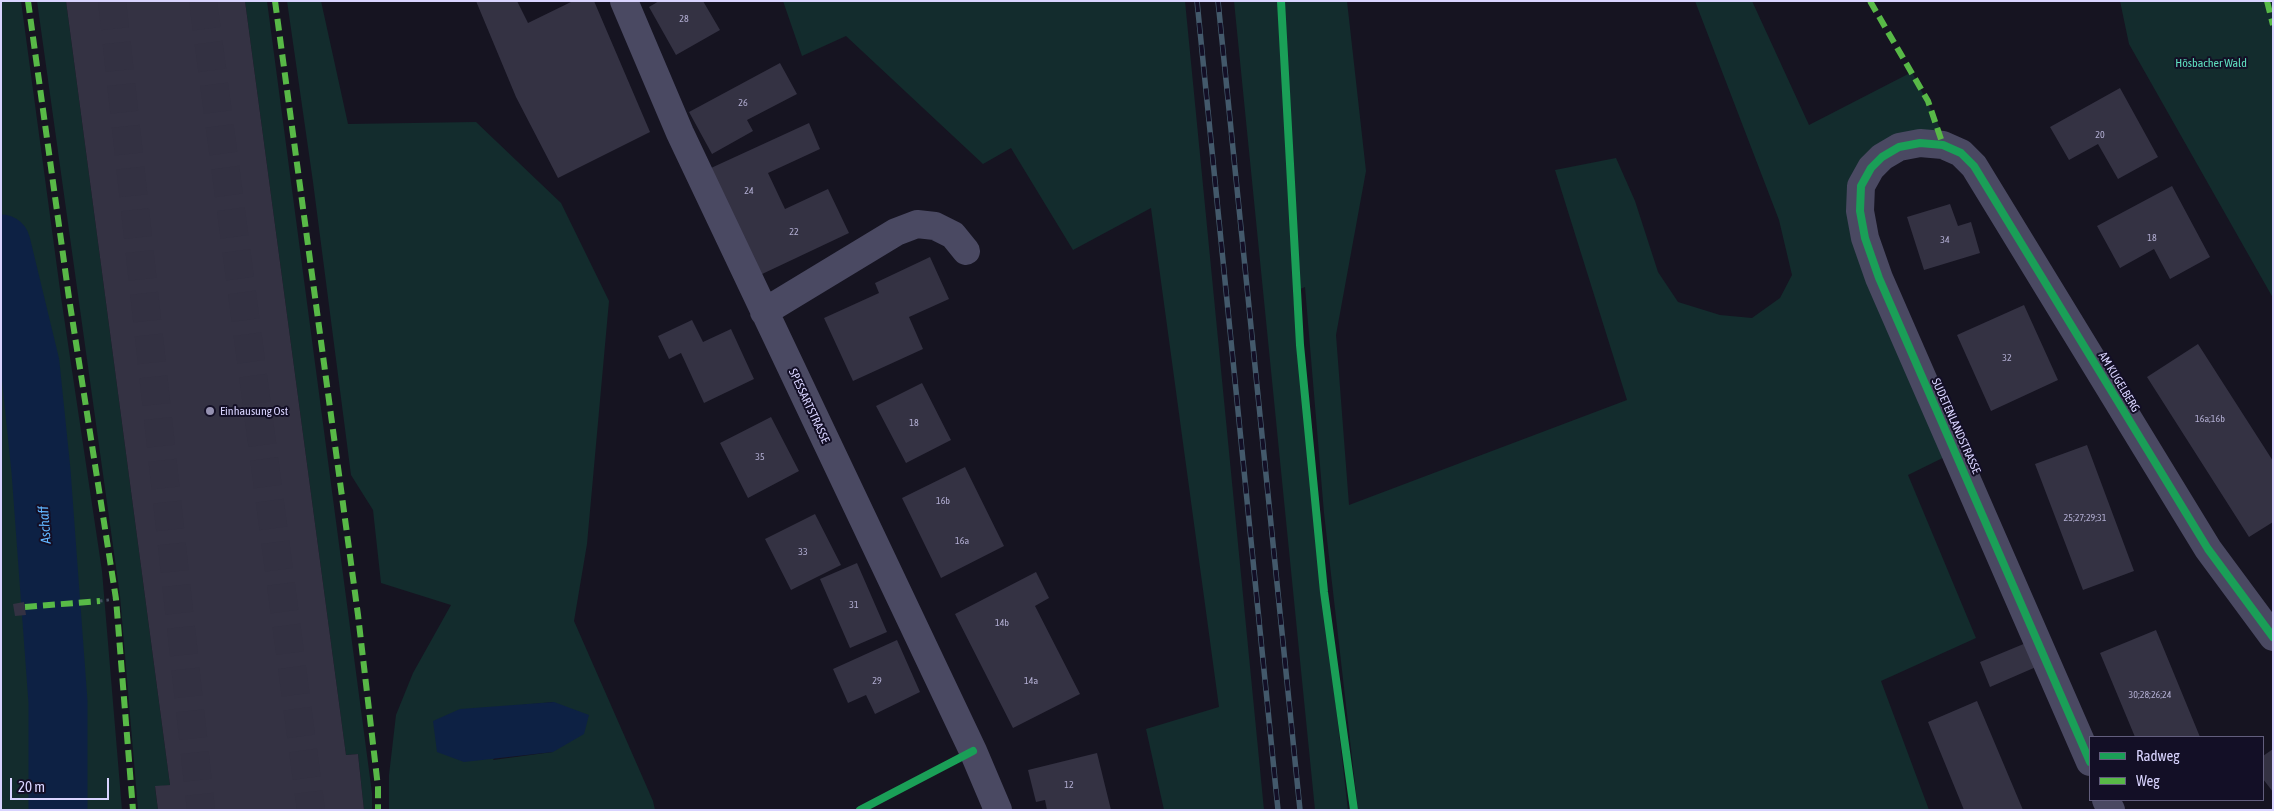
<!DOCTYPE html>
<html>
<head>
<meta charset="utf-8">
<style>
	body { margin:0 }
	#map { position:relative; width:2274px; height:811px; overflow:hidden; background:#161421; font-family:"Asap Condensed",sans-serif }
	canvas { display:block }
	.frame { position:absolute; inset:0; border:2px solid #d9d4ff; pointer-events:none }
	.legend { position:absolute; left:2089px; top:736px; width:175px; height:65px; box-sizing:border-box; background:#130f26; border:1px solid #625e7d; margin:0; padding:6px 9px; list-style:none; font-size:15px; color:#d9d4ff }
	.legend li { display:flex; align-items:center; gap:10px; height:25px }
	.legend b { width:25px; border:1px solid #625e7d }
	.scale { position:absolute; left:10px; top:778px; width:99px; height:22px; box-sizing:border-box; border:2px solid #d9d4ff; border-top:0; padding-left:6px; font-size:15px; line-height:18px; white-space:nowrap; color:#d9d4ff; -webkit-text-stroke:4px #130f26; paint-order:stroke }
</style>
</head>
<body>
<div id="map">
<canvas width="2274" height="811"></canvas>
<div class="frame"></div>
<ul class="legend">
<li><b style="height:6px;background:#1a9f57"></b>Radweg</li>
<li><b style="height:6px;background:#58b947"></b>Weg</li>
</ul>
<div class="scale">20 m</div>
</div>
<script>
const c = document.querySelector('canvas').getContext('2d');
c.lineJoin = 'round';
function fill(path, color) {
  c.fillStyle = color;
  c.fill(path, 'evenodd');
}
function poly(rows) {
  const path = new Path2D();
  for (const r of rows) {
    path.moveTo(r[0], r[1]);
    for (let i = 2; i < r.length; i += 2) path.lineTo(r[i], r[i + 1]);
  }
  return path;
}
function strokePath(path, color, width, dash) {
  c.strokeStyle = color;
  c.lineWidth = width;
  c.lineCap = dash ? 'butt' : 'round';
  c.setLineDash(dash || []);
  c.stroke(path);
}
function write(font, color, halo, rows, align = 'center') {
  c.font = font + ' "Asap Condensed",sans-serif';
  c.lineWidth = 4;
  c.setLineDash([]);
  c.textBaseline = 'middle';
  c.strokeStyle = halo;
  c.fillStyle = color;
  for (const [text, x, y, turn = 0] of rows) {
    c.save();
    c.translate(x, y);
    c.rotate((+turn || 0) * Math.PI / 180);
    c.textAlign = isNaN(turn) ? turn : align;
    if (halo) c.strokeText(text, 0, 0);
    c.fillText(text, 0, 0);
    c.restore();
  }
}
fill(poly([
	[1,1,21,1,61,297,102,571,122,810,1,810],
	[53,499,67,665,67,666,55,662,39,546,32,513],
	[37,1,66,1,170,785,155,787,158,810,138,810,120,596],
	[245,1,267,1,372,793,372,810,364,810,358,754,346,755],
	[287,1,321,1,348,124,476,122,561,203,609,301,587,544,574,621,653,801,655,810,389,810,389,775,396,715,413,673,451,605,381,583,373,510,351,475,313,182],
	[554,702,553,752,493,760,522,705],
	[783,1,1185,1,1264,810,1164,810,1146,729,1219,707,1151,208,1073,250,1011,148,983,164,846,36,802,56],
	[1234,1,1347,1,1366,171,1336,335,1349,505,1627,400,1555,170,1616,158,1635,201,1658,272,1678,302,1720,315,1752,318,1780,298,1792,275,1779,220,1695,1,1752,1,1809,125,1912,72,1944,136,1888,151,1859,200,1884,268,1969,445,1908,475,1976,638,1881,681,1929,810,1358,810,1324,513,1305,287,1293,292,1314,519,1348,810,1315,810],
	[2120,1,2273,1,2273,298,2129,44]
]), '#132c2d');
fill(poly([
	[54,498,67,666,45,658,39,546,32,513],
	[554,702,589,715,584,734,553,752,464,762,437,752,433,721,460,709]
]), '#0d2144');
strokePath(poly([
	[1,244,30,364,41,471,58,702,58,810]
]), '#0d2144', 59);
fill(poly([
	[66,1,245,1,346,755,358,754,364,810,158,810,155,786,170,785],
	[476,1,517,1,528,23,573,1,594,1,650,132,558,178,516,97],
	[659,1,703,1,720,30,676,55,649,7],
	[780,63,797,94,747,120,753,131,712,154,689,112],
	[2120,88,2158,157,2118,179,2098,144,2069,160,2050,127],
	[809,123,820,149,768,173,785,209,828,189,849,233,760,275,711,168],
	[2172,186,2210,257,2170,279,2154,249,2120,268,2097,226],
	[1950,204,1958,226,1971,222,1980,253,1924,270,1907,217],
	[930,257,949,299,909,317,923,349,853,381,824,318,879,293,875,283],
	[2024,305,2058,380,1991,411,1957,335],
	[692,320,703,342,731,329,754,379,704,403,681,353,669,359,658,336],
	[2198,344,2273,461,2273,522,2249,537,2147,377],
	[922,383,951,440,906,463,876,406],
	[771,417,799,471,748,498,720,443],
	[2087,445,2134,571,2083,590,2035,464],
	[965,467,1004,546,941,578,902,498],
	[815,514,841,565,791,590,765,539],
	[857,563,887,632,850,648,820,579],
	[1036,572,1049,598,1035,606,1080,694,1013,728,955,614],
	[24,602,26,615,15,616,13,604],
	[2156,630,2200,737,2135,737,2100,653],
	[897,640,920,692,875,714,866,695,848,703,833,669],
	[2026,643,2036,667,1990,687,1980,662],
	[1977,701,2023,810,1964,810,1928,722],
	[2273,749,2273,792,2263,779,2263,756],
	[1097,753,1111,810,1047,810,1045,800,1036,802,1028,770]
]), '#343243');
strokePath(poly([
	[112,1,201,810],
	[203,1,311,810]
]), '#333142', 28, [28, 14]);
strokePath(poly([
	[100,601,116,599]
]), '#44505f', 3, [2.5, 4]);
strokePath(poly([
	[624,1,680,133,973,751,998,810],
	[764,312,896,232,917,224,935,226,953,235,966,251],
	[2090,762,1879,278,1865,238,1860,211,1861,186,1871,168,1882,157,1899,147,1920,143,1943,145,1961,153,1974,166,2208,549,2273,637],
	[2106,800,2111,810]
]), '#4a4962', 28);
const rail = poly([
	[1197,1,1278,810],
	[1218,1,1300,810]
]);
strokePath(rail, '#43596b', 5.5);
strokePath(rail, '#130f26', 4, [11]);
strokePath(poly([
	[28,1,69,298,116,599,133,810],
	[275,1,358,615,378,787,378,810],
	[1870,1,1928,101,1943,145],
	[2267,1,2273,25],
	[25,607,100,601]
]), '#58b947', 6, [12, 6]);
strokePath(poly([
	[1281,1,1300,345,1324,592,1354,810],
	[2090,762,1879,278,1865,238,1860,211,1861,186,1871,168,1882,157,1899,147,1920,143,1943,145,1961,153,1974,166,2208,549,2273,637],
	[860,810,973,751]
]), '#1a9f57', 8);
for (const [x, y, r, color] of [
	[210,411,5,"#9591b1"]
]) {
  const dot = new Path2D();
  dot.arc(x, y, r, 0, 2 * Math.PI);
  c.fillStyle = color;
  c.fill(dot);
  strokePath(dot, '#130f26', 2);
}
write('10px', '#b0acd0', null, [
	["28",684,19],
	["26",743,103],
	["20",2100,135],
	["24",749,191],
	["22",794,232],
	["18",2152,238],
	["34",1945,240],
	["32",2007,358],
	["16a;16b",2210,419],
	["18",914,423],
	["35",760,457],
	["16b",943,501],
	["25;27;29;31",2085,518],
	["16a",962,541],
	["33",803,552],
	["31",854,605],
	["14b",1002,623],
	["29",877,681],
	["14a",1031,681],
	["30;28;26;24",2150,695],
	["12",1069,785]
]);
write('12px', '#5fe0c0', '#130f26', [
	["Hösbacher Wald",2211,63]
]);
write('12px', '#d9d4ff', '#130f26', [
	["AM KUGELBERG",2119,382,59],
	["SPESSARTSTRASSE",809,406,65],
	["SUDETENLANDSTRASSE",1956,426,66]
]);
write('12px', '#d9d4ff', '#130f26', [
	["Einhausung Ost",220,411]
], 'left');
write('italic 14px', '#62b6ff', '#130f26', [
	["Aschaff",45,525,-94]
]);
</script>
</body>
</html>
